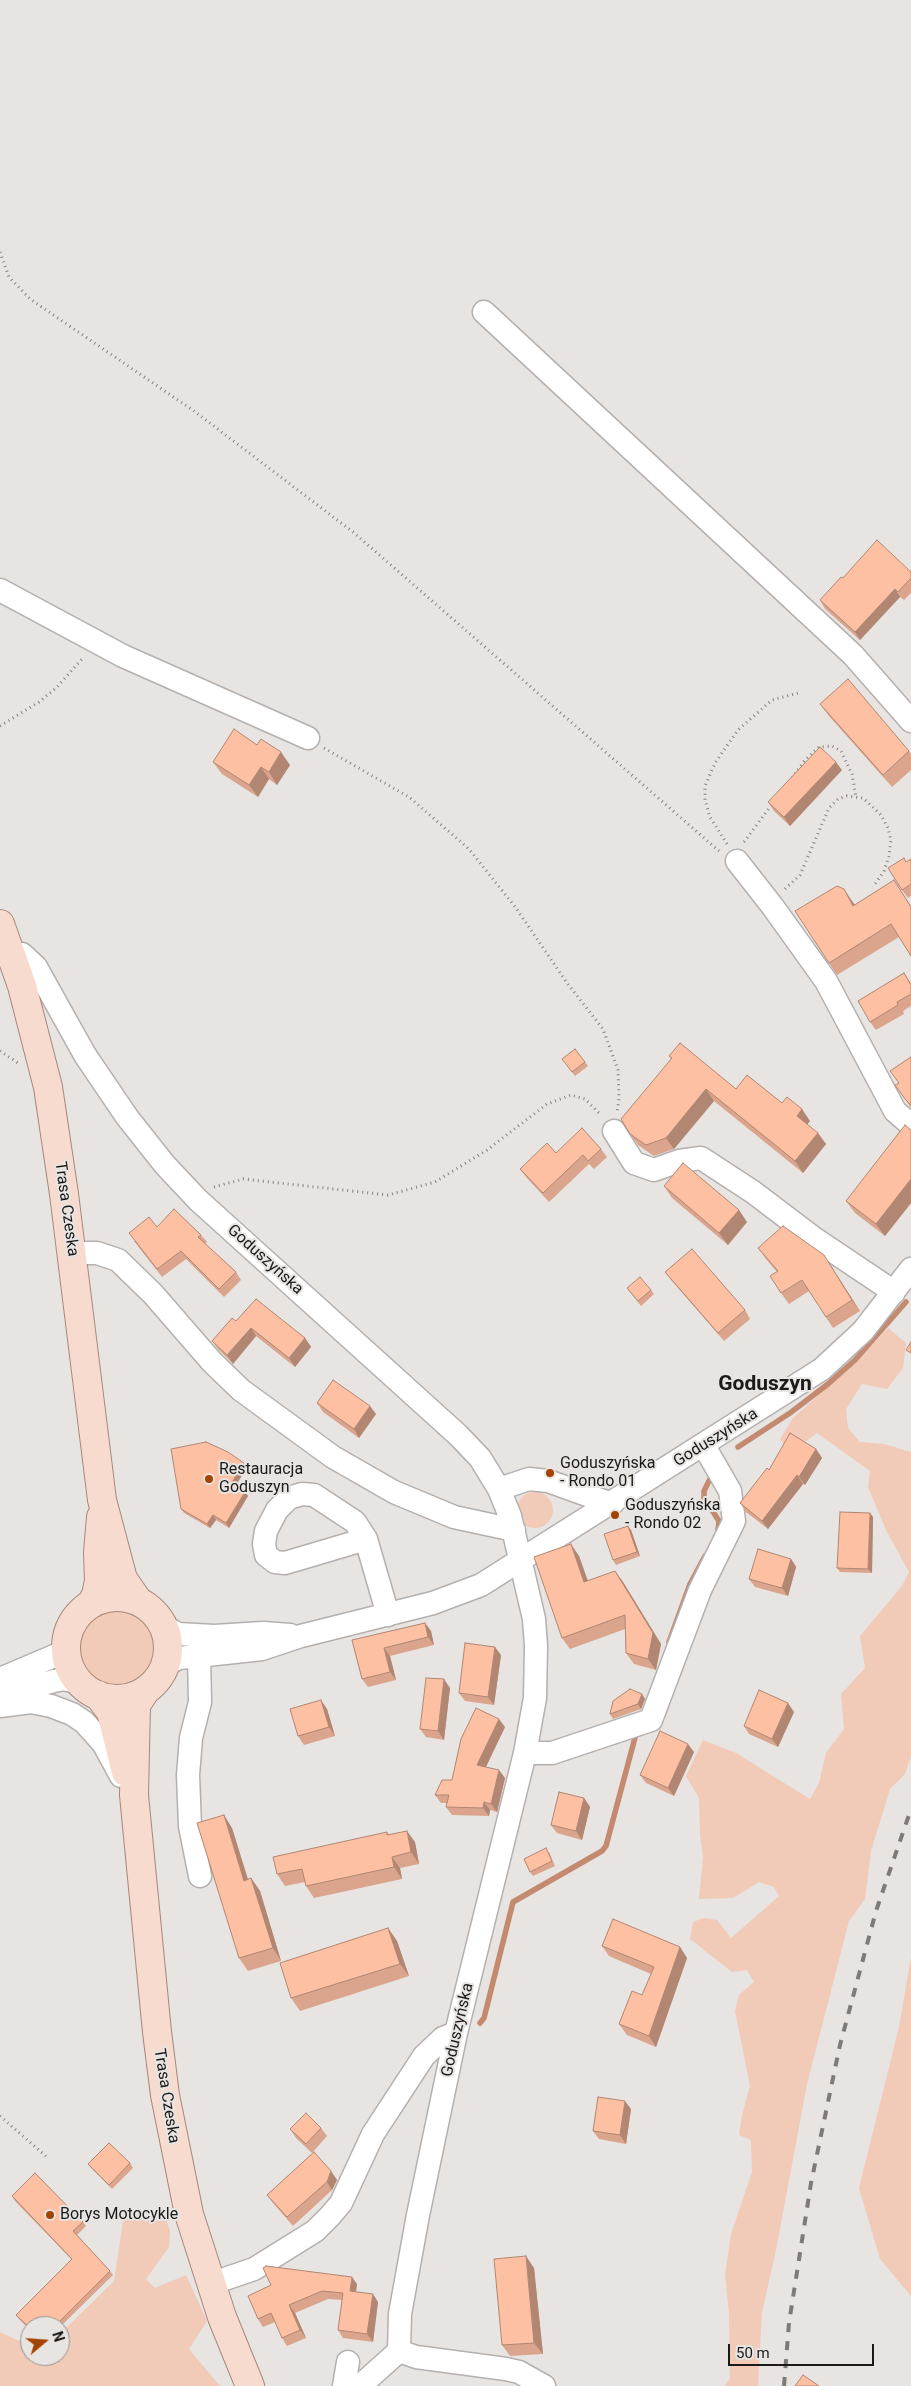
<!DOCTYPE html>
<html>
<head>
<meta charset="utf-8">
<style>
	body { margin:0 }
	#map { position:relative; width:911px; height:2386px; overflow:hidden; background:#e7e4e2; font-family:Roboto,sans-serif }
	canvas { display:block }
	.north { position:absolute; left:20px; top:2316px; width:50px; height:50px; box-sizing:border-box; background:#e7e4e2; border:1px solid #959392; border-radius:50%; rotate:72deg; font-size:14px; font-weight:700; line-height:20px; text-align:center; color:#1b1a1a }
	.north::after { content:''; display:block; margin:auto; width:18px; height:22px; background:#a44300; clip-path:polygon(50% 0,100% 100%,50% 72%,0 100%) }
	.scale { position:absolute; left:728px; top:2344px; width:146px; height:22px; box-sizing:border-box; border:2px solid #1b1a1a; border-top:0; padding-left:6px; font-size:15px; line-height:18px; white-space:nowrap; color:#1b1a1a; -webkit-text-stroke:4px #e7e4e2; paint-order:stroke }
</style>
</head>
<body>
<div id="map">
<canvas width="911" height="2386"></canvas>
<div class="north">N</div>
<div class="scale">50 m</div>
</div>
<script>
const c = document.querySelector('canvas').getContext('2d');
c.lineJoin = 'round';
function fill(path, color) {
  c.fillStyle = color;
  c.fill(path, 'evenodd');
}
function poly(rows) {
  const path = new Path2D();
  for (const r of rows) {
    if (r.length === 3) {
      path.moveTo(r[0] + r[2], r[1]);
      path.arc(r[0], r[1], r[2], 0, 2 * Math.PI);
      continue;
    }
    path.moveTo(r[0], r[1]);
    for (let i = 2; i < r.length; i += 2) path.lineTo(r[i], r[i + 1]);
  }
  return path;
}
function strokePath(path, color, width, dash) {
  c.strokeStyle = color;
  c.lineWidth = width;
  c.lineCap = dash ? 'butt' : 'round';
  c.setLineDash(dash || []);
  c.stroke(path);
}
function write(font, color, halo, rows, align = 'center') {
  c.font = font + ' Roboto,sans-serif';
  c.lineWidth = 4;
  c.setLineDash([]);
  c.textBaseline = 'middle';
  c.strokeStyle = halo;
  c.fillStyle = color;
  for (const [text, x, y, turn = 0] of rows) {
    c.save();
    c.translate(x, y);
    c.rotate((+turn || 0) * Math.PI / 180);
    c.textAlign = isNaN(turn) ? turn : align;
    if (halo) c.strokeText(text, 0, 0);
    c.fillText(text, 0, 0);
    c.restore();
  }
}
fill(poly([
	[888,1328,906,1343,903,1368,887,1389,862,1384,846,1409,848,1428,860,1442,884,1444,911,1452,911,1756,905,1774,890,1789,871,1851,865,1899,849,1921,807,2084,776,2250,762,2312,758,2386,725,2386,730,2378,729,2314,725,2275,731,2234,752,2172,751,2140,739,2135,742,2115,750,2086,735,2011,739,1995,754,1982,747,1970,732,1972,690,1939,693,1922,704,1918,717,1920,731,1938,779,1896,774,1887,759,1882,733,1898,699,1899,703,1857,700,1835,699,1798,686,1776,703,1740,736,1753,810,1799,819,1783,826,1753,844,1729,841,1694,865,1668,860,1636,902,1586,909,1572,886,1530,868,1487,870,1471,817,1433,805,1442,792,1441,785,1447,780,1439,793,1418,857,1361],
	[535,1510,18],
	[117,1647,39],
	[911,1957,911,2296,880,2259,859,2188,899,2027],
	[137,2210,165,2216,170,2231,169,2247,146,2279,155,2288,186,2275,207,2321,189,2349,220,2386,0,2386,0,2332,30,2346,30,2356,60,2356,60,2350,71,2339,64,2330,114,2281,123,2221]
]), '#f1cab8');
strokePath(poly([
	[738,1447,790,1413,828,1384,855,1360,906,1302],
	[710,1479,704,1491,704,1498,719,1521,718,1530],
	[669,1642,690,1584,705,1556],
	[480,2023,484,2018,513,1902,602,1851,606,1846,636,1734]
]), '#c48a6f', 5.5);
const minor = poly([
	[484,312,853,655,911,721],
	[0,590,123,656,308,738],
	[737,861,773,907,826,981,895,1111,911,1125],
	[11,953,22,954,36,967,85,1055,127,1117,165,1165,198,1200,458,1435,480,1458,499,1489,510,1516,534,1619,536,1646,535,1698,525,1753,456,2033,418,2215,400,2314,399,2351,416,2357,506,2369,519,2372,544,2386],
	[614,1131,634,1163,654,1170,679,1161,701,1158,753,1192,815,1239,894,1292],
	[83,1253,97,1253,118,1260,153,1294,212,1362,241,1390,333,1457,394,1492,454,1517,514,1530],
	[499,1489,529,1479,548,1481,612,1504],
	[366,1539,285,1563,275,1562,266,1555,264,1544,266,1531,277,1510,289,1498,302,1494,314,1495,355,1522,366,1539,388,1615],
	[163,1626,178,1634,214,1636,263,1633,290,1635],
	[199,1655,200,1702,191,1738,188,1775,190,1826,200,1876],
	[163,1670,171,1662,179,1658,262,1649,301,1636,433,1603,481,1585,822,1369,863,1331,911,1269],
	[0,1679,59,1654,66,1648],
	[1,1696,54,1681,64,1679,80,1683],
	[0,1706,31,1702,51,1706,72,1714,84,1722,103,1743,121,1776],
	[525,1753,552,1753,651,1720,700,1590,734,1521,730,1491,704,1446],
	[210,2284,254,2269,315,2231,330,2216,341,2203,373,2134,424,2056,443,2038,456,2033],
	[344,2386,348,2362],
	[360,2386,399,2351]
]);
const major = poly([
	[0,924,22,986,48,1087,64,1194,102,1500,123,1579,138,1601],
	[117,1648,51],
	[91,1604,96,1595,99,1581,98,1552,101,1517],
	[146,1690,136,1705,134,1795,157,2032,165,2095,189,2214,222,2317,250,2386],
	[98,1695,111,1712,126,1772]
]);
strokePath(minor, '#b3b0af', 25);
strokePath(major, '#a6887a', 30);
strokePath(poly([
	[0,252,9,277,30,299,194,411,353,532,719,851],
	[0,726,39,702,56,688,83,658],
	[324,748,409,797,469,849,516,908,567,983,603,1029,618,1070,619,1099,617,1113],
	[792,778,805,760,819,747,832,746,841,751,852,774,856,797],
	[744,842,773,803],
	[727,844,710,817,705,800,705,786,715,763,738,730,772,700,799,693],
	[785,889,800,875,829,808,838,799,847,796,863,798,881,815,888,828,891,840,889,856,884,871,873,887],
	[0,1051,18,1063],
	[214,1187,243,1179,388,1195,435,1182,487,1150,547,1104,571,1095,585,1099,601,1115],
	[0,2116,48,2158]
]), '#848281', 3, [1, 4]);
strokePath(minor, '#fff', 22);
strokePath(major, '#f7dbce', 28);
strokePath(poly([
	[784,2386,789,2323,811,2183,840,2045,876,1911,911,1809]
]), '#7d7b7a', 4, [9, 9]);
fill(poly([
	[911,572,911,593,904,600,900,597,860,640,825,609,820,600,843,578],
	[820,704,909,751,911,754,911,770,892,787,829,716],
	[213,762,290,765,277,785,269,779,258,797,222,774],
	[842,770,790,826,774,811,768,802],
	[911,859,911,896,908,898,902,890,906,862],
	[894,880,911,906,911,956,899,937,837,975,829,963,852,901,855,905],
	[904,973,911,983,911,1006,903,1011,904,1014,876,1030,870,1022],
	[669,1056,736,1089,810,1121,807,1124,826,1144,803,1173,714,1101,674,1149,654,1156,638,1145,630,1134,671,1059],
	[911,1057,911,1108,905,1099,899,1083],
	[562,1059,585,1062,588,1066,575,1076],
	[911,1130,911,1203,885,1236,855,1213,846,1201],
	[601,1149,607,1157,594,1169,589,1164,549,1202,526,1177,520,1169,556,1153],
	[664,1186,747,1222,728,1245,672,1198],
	[157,1227,201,1235,207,1242,205,1244,236,1272,241,1280,224,1297,186,1259,162,1277,134,1241],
	[758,1248,824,1255,860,1311,833,1328,809,1291,789,1304,781,1293,777,1272,766,1259],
	[665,1272,745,1310,750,1319,724,1341,671,1280],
	[627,1288,651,1290,654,1294,641,1306],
	[236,1321,305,1338,311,1347,295,1367,256,1336,233,1364,218,1349,212,1341],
	[317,1403,376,1414,359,1438,323,1412],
	[816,1449,822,1458,805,1485,803,1484,768,1529,746,1512,740,1503,769,1470],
	[247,1467,236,1486,245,1492,248,1496,229,1528,216,1520,210,1528,184,1513,181,1509],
	[870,1513,873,1517,872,1573,840,1572,837,1568],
	[631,1530,640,1556,616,1565,613,1560],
	[579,1556,588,1581,615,1571,623,1582,661,1644,656,1670,634,1664,626,1653,625,1629,570,1649,562,1638],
	[791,1559,796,1567,788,1596,755,1587,749,1579],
	[425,1623,431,1631,434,1645,390,1656,396,1680,368,1687,362,1679,352,1640],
	[501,1655,494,1705,465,1701,459,1693],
	[450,1688,444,1740,426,1737,420,1729],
	[642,1694,645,1699,641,1709,613,1719,610,1714],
	[327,1709,335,1736,304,1745,298,1736],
	[794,1712,778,1747,749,1734,744,1726],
	[505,1727,486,1767,505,1778,497,1812,490,1810,489,1816,452,1815,446,1807,447,1803,441,1803,435,1795,452,1780],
	[694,1752,674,1796,646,1783,640,1775],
	[584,1798,590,1807,582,1840,557,1833,551,1825],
	[232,1828,248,1879,251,1878,260,1891,281,1961,248,1971,239,1958],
	[387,1832,389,1835,415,1842,419,1864,400,1868,402,1879,314,1898,306,1886,305,1882,285,1886,277,1874],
	[549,1852,555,1866,533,1876,530,1872],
	[388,1928,397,1941,409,1976,300,2011,291,1998],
	[602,1946,680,1947,687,1958,656,2047,627,2035,619,2024,642,1995,651,1974,609,1956],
	[631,2109,626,2144,599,2139,593,2131],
	[321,2128,327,2136,312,2153,296,2138,290,2129],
	[314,2152,337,2180,332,2190,293,2226,273,2203,267,2195],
	[130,2163,133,2168,112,2189,91,2168,88,2164],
	[12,2196,83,2222,86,2226,77,2235,110,2271,113,2275,60,2327,60,2326,30,2326,30,2330,19,2319,16,2315,72,2260,15,2201],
	[534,2268,543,2354,510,2356,502,2345],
	[357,2284,356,2292,378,2302,373,2342,343,2338,338,2330,342,2300,328,2299,295,2313,306,2338,287,2346,282,2338,275,2322,263,2327,258,2319,271,2285],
	[60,2332,65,2338,60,2344]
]), '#daa58c');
fill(poly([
	[895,589,900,597,860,640,855,632],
	[281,752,290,765,277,785,269,772],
	[836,762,842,770,790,826,784,817],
	[261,767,269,779,258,797,249,785],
	[844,889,852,901,862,918,853,906],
	[706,1089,714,1101,674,1149,666,1138],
	[802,1109,810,1121,805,1127,797,1116],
	[818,1133,826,1144,803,1173,795,1161],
	[911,1179,911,1203,885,1236,876,1224],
	[739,1210,747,1222,728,1245,719,1233],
	[824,1255,831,1266,860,1311,852,1300],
	[251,1328,256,1336,233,1364,227,1355],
	[305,1338,311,1347,295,1367,289,1358],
	[370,1406,376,1414,359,1438,354,1429],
	[816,1449,822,1458,805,1485,799,1477],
	[244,1463,247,1467,234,1488,231,1484],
	[797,1475,803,1484,768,1529,762,1521],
	[245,1492,248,1496,229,1528,226,1523],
	[870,1513,873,1517,872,1573,868,1569],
	[213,1515,216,1520,210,1528,207,1524],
	[628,1526,631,1530,640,1556,637,1552],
	[571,1544,579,1556,592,1593,584,1582],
	[791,1559,796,1567,788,1596,782,1588],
	[615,1571,623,1582,661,1644,656,1670,648,1659],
	[425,1623,431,1631,434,1645,428,1637],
	[495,1647,501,1655,494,1705,488,1697],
	[384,1648,390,1656,396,1680,390,1672],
	[444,1679,450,1688,444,1740,438,1731],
	[642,1694,645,1699,641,1709,638,1704],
	[321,1700,327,1709,335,1736,329,1727],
	[788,1703,794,1712,778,1747,772,1739],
	[499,1719,505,1727,483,1773,477,1765],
	[688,1744,694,1752,674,1796,668,1788],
	[499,1770,505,1778,497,1812,491,1804],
	[584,1798,590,1807,582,1840,576,1831],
	[484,1802,490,1810,489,1816,483,1808],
	[224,1815,232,1828,252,1893,244,1881],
	[407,1831,415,1842,419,1864,411,1852],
	[392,1857,400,1868,402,1879,394,1867],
	[251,1878,260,1891,281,1961,273,1948],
	[388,1928,397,1941,409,1976,400,1964],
	[680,1947,687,1958,656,2047,649,2036],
	[625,2101,631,2109,626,2144,620,2135],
	[331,2171,337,2180,332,2190,327,2182],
	[526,2256,534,2268,543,2354,534,2343],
	[352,2277,357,2284,355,2299,350,2291],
	[373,2294,378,2302,373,2342,367,2334],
	[289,2305,295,2313,306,2338,300,2330]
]), '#b18672');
const building = poly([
	[877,540,911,572,911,578,898,592,895,589,855,632,820,600,841,577,843,578,877,540],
	[848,679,909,751,883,775,820,704,848,679],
	[234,729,257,745,261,739,281,752,269,772,261,767,249,785,213,762,234,729],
	[820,747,836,762,784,817,768,802,820,747],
	[904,858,906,862,911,859,911,884,902,890,888,868,904,858],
	[894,880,911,907,911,956,891,924,829,963,795,911,837,886,844,889,853,906,894,880],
	[904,973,911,985,911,994,897,1002,898,1005,870,1022,858,1001,904,973],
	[680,1043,736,1089,747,1075,782,1103,787,1097,802,1109,797,1116,818,1133,795,1161,706,1089,666,1138,646,1145,630,1134,621,1119,672,1058,669,1056,680,1043],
	[575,1049,585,1062,572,1072,562,1059,575,1049],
	[911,1057,911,1105,905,1099,895,1085,899,1083,890,1071,911,1057],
	[905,1125,911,1130,911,1179,876,1224,846,1201,905,1125],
	[582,1128,601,1149,588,1161,583,1155,543,1193,520,1169,547,1143,556,1153,582,1128],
	[683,1163,739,1210,719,1233,664,1186,683,1163],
	[174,1209,201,1235,198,1237,236,1272,219,1289,181,1251,157,1269,129,1233,149,1217,157,1227,174,1209],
	[783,1226,824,1255,852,1300,826,1317,802,1280,781,1293,770,1276,778,1271,758,1248,783,1226],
	[692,1249,745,1310,718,1333,665,1272,692,1249],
	[640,1277,651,1290,638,1301,627,1288,640,1277],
	[256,1299,305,1338,289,1358,251,1328,227,1355,212,1341,232,1318,236,1321,256,1299],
	[911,1342,911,1353,906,1350,911,1342],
	[333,1380,370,1406,354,1429,317,1403,333,1380],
	[790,1433,816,1449,799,1477,797,1475,762,1521,740,1503,767,1468,769,1470,790,1433],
	[206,1442,228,1452,244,1463,231,1484,245,1492,226,1523,213,1515,207,1524,181,1509,171,1449,206,1442],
	[840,1512,870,1513,868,1569,837,1568,840,1512],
	[628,1526,637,1552,613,1560,604,1534,628,1526],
	[571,1544,584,1582,615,1571,653,1633,648,1659,626,1653,625,1615,562,1638,534,1557,571,1544],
	[758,1549,791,1559,782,1588,749,1579,758,1549],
	[425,1623,428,1637,384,1648,390,1672,362,1679,352,1640,425,1623],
	[465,1643,495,1647,488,1697,459,1693,465,1643],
	[426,1678,444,1679,438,1731,420,1729,426,1678],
	[630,1689,642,1694,638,1704,610,1714,613,1701,630,1689],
	[759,1690,788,1703,772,1739,744,1726,759,1690],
	[321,1700,329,1727,298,1736,290,1709,321,1700],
	[476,1708,499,1719,477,1765,499,1770,491,1804,484,1802,483,1808,446,1807,449,1795,435,1795,442,1780,452,1780,461,1739,476,1708],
	[660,1731,688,1744,668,1788,640,1775,660,1731],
	[559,1792,584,1798,576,1831,551,1825,559,1792],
	[224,1815,244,1881,251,1878,273,1948,239,1958,197,1823,224,1815],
	[407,1831,411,1852,392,1857,394,1867,306,1886,302,1869,277,1874,273,1857,387,1832,387,1835,407,1831],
	[546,1848,552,1861,530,1872,524,1859,546,1848],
	[613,1919,680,1947,649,2036,619,2024,632,1991,642,1995,654,1967,602,1946,613,1919],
	[388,1928,400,1964,291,1998,280,1963,388,1928],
	[598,2097,625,2101,620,2135,593,2131,598,2097],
	[306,2113,321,2128,306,2144,290,2129,306,2113],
	[109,2143,130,2163,109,2185,88,2164,109,2143],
	[314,2152,331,2171,327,2182,287,2217,267,2195,314,2152],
	[35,2173,83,2222,73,2231,110,2271,55,2326,30,2326,30,2328,16,2315,72,2259,12,2196,35,2173],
	[526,2256,534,2343,502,2345,494,2259,526,2256],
	[266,2266,352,2277,350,2291,373,2294,367,2334,338,2330,343,2293,322,2291,289,2305,300,2330,282,2338,271,2313,258,2319,248,2296,271,2285,263,2268,266,2266],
	[803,2375,819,2386,795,2386,803,2375]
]);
fill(building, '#fdc0a3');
strokePath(building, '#b18672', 1);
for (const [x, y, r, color] of [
	[550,1473,5,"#a44300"],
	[209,1479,5,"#a44300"],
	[615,1515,5,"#a44300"],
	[50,2215,5,"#a44300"]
]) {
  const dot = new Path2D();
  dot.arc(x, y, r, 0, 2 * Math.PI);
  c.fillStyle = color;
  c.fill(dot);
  strokePath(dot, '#e7e4e2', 2);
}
write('16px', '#1b1a1a', '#e7e4e2', [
	["Trasa Czeska",66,1209,82],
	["Goduszyńska",265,1260,42],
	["Goduszyńska",716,1438,-32],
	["Goduszyńska",458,2030,-77],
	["Trasa Czeska",166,2096,81]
]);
write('16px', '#1b1a1a', '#e7e4e2', [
	["Goduszyńska",560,1464],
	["- Rondo 01",560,1482],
	["Restauracja",219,1470],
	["Goduszyn",219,1488],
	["Goduszyńska",625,1506],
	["- Rondo 02",625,1524],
	["Borys Motocykle",60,2215]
], 'left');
write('bold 21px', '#1b1a1a', '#e7e4e2', [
	["Goduszyn",765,1385]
]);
</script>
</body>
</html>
